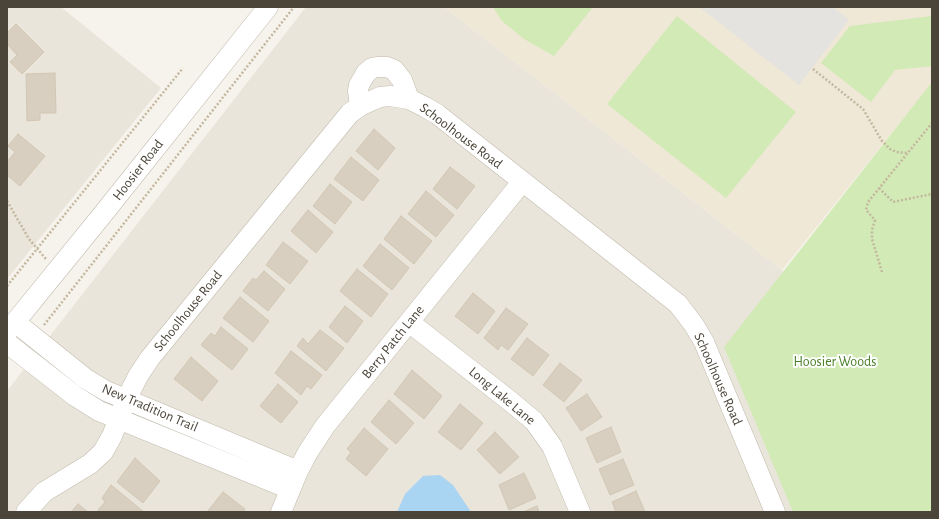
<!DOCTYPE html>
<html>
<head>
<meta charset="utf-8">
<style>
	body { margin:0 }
	#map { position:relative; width:939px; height:519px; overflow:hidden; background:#f6f3ec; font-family:"Alegreya Sans",sans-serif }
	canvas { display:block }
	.frame { position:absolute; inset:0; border:8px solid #4b4439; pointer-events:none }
</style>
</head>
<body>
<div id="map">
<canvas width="939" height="519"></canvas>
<div class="frame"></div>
</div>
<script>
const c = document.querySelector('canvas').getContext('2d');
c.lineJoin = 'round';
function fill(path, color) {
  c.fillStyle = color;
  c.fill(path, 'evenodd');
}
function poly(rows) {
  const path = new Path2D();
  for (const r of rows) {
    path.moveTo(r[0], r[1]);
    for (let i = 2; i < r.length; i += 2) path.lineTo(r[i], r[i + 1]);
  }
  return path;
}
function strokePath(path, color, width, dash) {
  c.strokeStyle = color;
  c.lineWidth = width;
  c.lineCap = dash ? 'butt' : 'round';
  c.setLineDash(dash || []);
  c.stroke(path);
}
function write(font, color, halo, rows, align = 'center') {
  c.font = font + ' "Alegreya Sans",sans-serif';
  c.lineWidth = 4;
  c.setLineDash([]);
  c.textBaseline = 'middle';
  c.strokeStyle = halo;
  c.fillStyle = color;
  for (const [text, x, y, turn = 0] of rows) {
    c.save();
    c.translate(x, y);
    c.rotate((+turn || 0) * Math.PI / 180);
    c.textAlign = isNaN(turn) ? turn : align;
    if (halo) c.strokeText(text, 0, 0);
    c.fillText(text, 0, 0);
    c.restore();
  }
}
fill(poly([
	[7,7,61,7,161,88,7,279],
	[306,7,444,7,782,270,900,512,7,512,7,391]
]), '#eae5da');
fill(poly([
	[444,7,932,7,932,83,782,270]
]), '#efe8d6');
fill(poly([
	[493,7,593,7,554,56,524,39,502,21],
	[677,16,796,112,726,198,607,104],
	[932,16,932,66,895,70,871,102,821,63,850,26],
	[932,82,932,512,793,512,724,347]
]), '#d2eab5');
fill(poly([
	[699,7,833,7,849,20,799,85]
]), '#e5e3e0');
fill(poly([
	[440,475,453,485,471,512,397,512,405,494,423,476]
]), '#a9d4f2');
const building = poly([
	[16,24,44,52,22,74,10,62,17,55,7,44,7,33,16,24],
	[55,73,56,113,40,113,40,120,27,121,26,74,55,73],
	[374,129,395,148,378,170,356,151,374,129],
	[18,134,45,156,20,186,7,175,7,162,15,152,8,146,18,134],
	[351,157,379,180,363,201,334,179,351,157],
	[450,167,475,186,457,209,433,189,450,167],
	[330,184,352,202,335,224,313,206,330,184],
	[426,191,454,215,436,237,408,214,426,191],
	[308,210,333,232,316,253,291,231,308,210],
	[401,216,432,241,414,264,384,239,401,216],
	[283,242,308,261,290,284,266,265,283,242],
	[380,244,409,268,392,290,363,266,380,244],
	[357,269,388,294,371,317,340,291,357,269],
	[264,271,285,289,268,311,243,291,253,278,256,280,264,271],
	[473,293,495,311,478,334,455,316,473,293],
	[240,297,269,321,253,342,223,318,240,297],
	[345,306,363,321,347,343,329,327,345,306],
	[506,308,528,324,508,350,501,345,498,350,484,338,506,308],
	[221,327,248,349,232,370,201,345,211,333,215,336,221,327],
	[320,330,344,348,326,371,297,346,303,338,308,344,320,330],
	[527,338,549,355,533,376,511,359,527,338],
	[291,351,322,375,311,389,307,386,301,395,275,373,291,351],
	[191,357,218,381,202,401,174,379,191,357],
	[560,363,582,380,564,402,543,385,560,363],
	[412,370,442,396,424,419,394,394,412,370],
	[278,384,298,402,281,423,260,406,278,384],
	[587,394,602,417,581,431,566,408,587,394],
	[389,400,414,423,396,444,371,422,389,400],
	[460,404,483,423,461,450,438,432,460,404],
	[611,427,621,452,597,463,586,438,611,427],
	[364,428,388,449,366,476,346,459,351,452,347,449,364,428],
	[495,432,519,457,500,474,477,450,495,432],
	[135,458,160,481,143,503,117,482,135,458],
	[623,459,634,485,610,495,599,469,623,459],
	[524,473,536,498,509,510,499,485,524,473],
	[111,485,144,512,100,512,98,510,105,502,102,498,111,485],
	[636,491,645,512,616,512,612,502,636,491],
	[223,492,245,509,243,512,207,512,223,492],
	[78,504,88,512,71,512,78,504],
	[537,506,539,512,523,512,537,506]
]);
fill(building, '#d8cfc1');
strokePath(building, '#d3c7b4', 1);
const minor = poly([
	[360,106,358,91,359,85,366,73,372,68,377,67,387,67,394,70,402,80,409,99],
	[15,322,86,379,106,391,298,471],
	[409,322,510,401,534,421,552,446,580,512],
	[7,332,103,214,268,7],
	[7,343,75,396,99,411,290,489],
	[26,512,44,492,90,464,103,452,112,436,126,400,138,376,150,358,350,113,360,106,371,101,380,97,390,96,409,99,425,107,437,114,678,304,694,325,704,342,775,512],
	[281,512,298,471,308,452,325,426,522,182]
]);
strokePath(minor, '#c2bbae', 21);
strokePath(poly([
	[813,69,863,109,882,141,890,149,896,152,907,153],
	[879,188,893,202,932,194],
	[7,201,29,239,46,259],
	[882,272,872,239,872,230,875,220,866,210,868,202,932,123],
	[7,286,183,68],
	[44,325,294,7]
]), '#c4b79f', 2.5, [2, 2]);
strokePath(minor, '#fff', 20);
write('14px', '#4b4439', '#fff', [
	["Schoolhouse Road",461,136,37],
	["Hoosier Road",138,170,-52],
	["Schoolhouse Road",188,311,-51],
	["Berry Patch Lane",393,342,-51],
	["Schoolhouse Road",718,379,66],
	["Long Lake Lane",502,396,40],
	["New Tradition Trail",150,408,23]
]);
write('14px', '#4a7f2a', '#fff', [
	["Hoosier Woods",835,362]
]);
</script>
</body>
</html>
